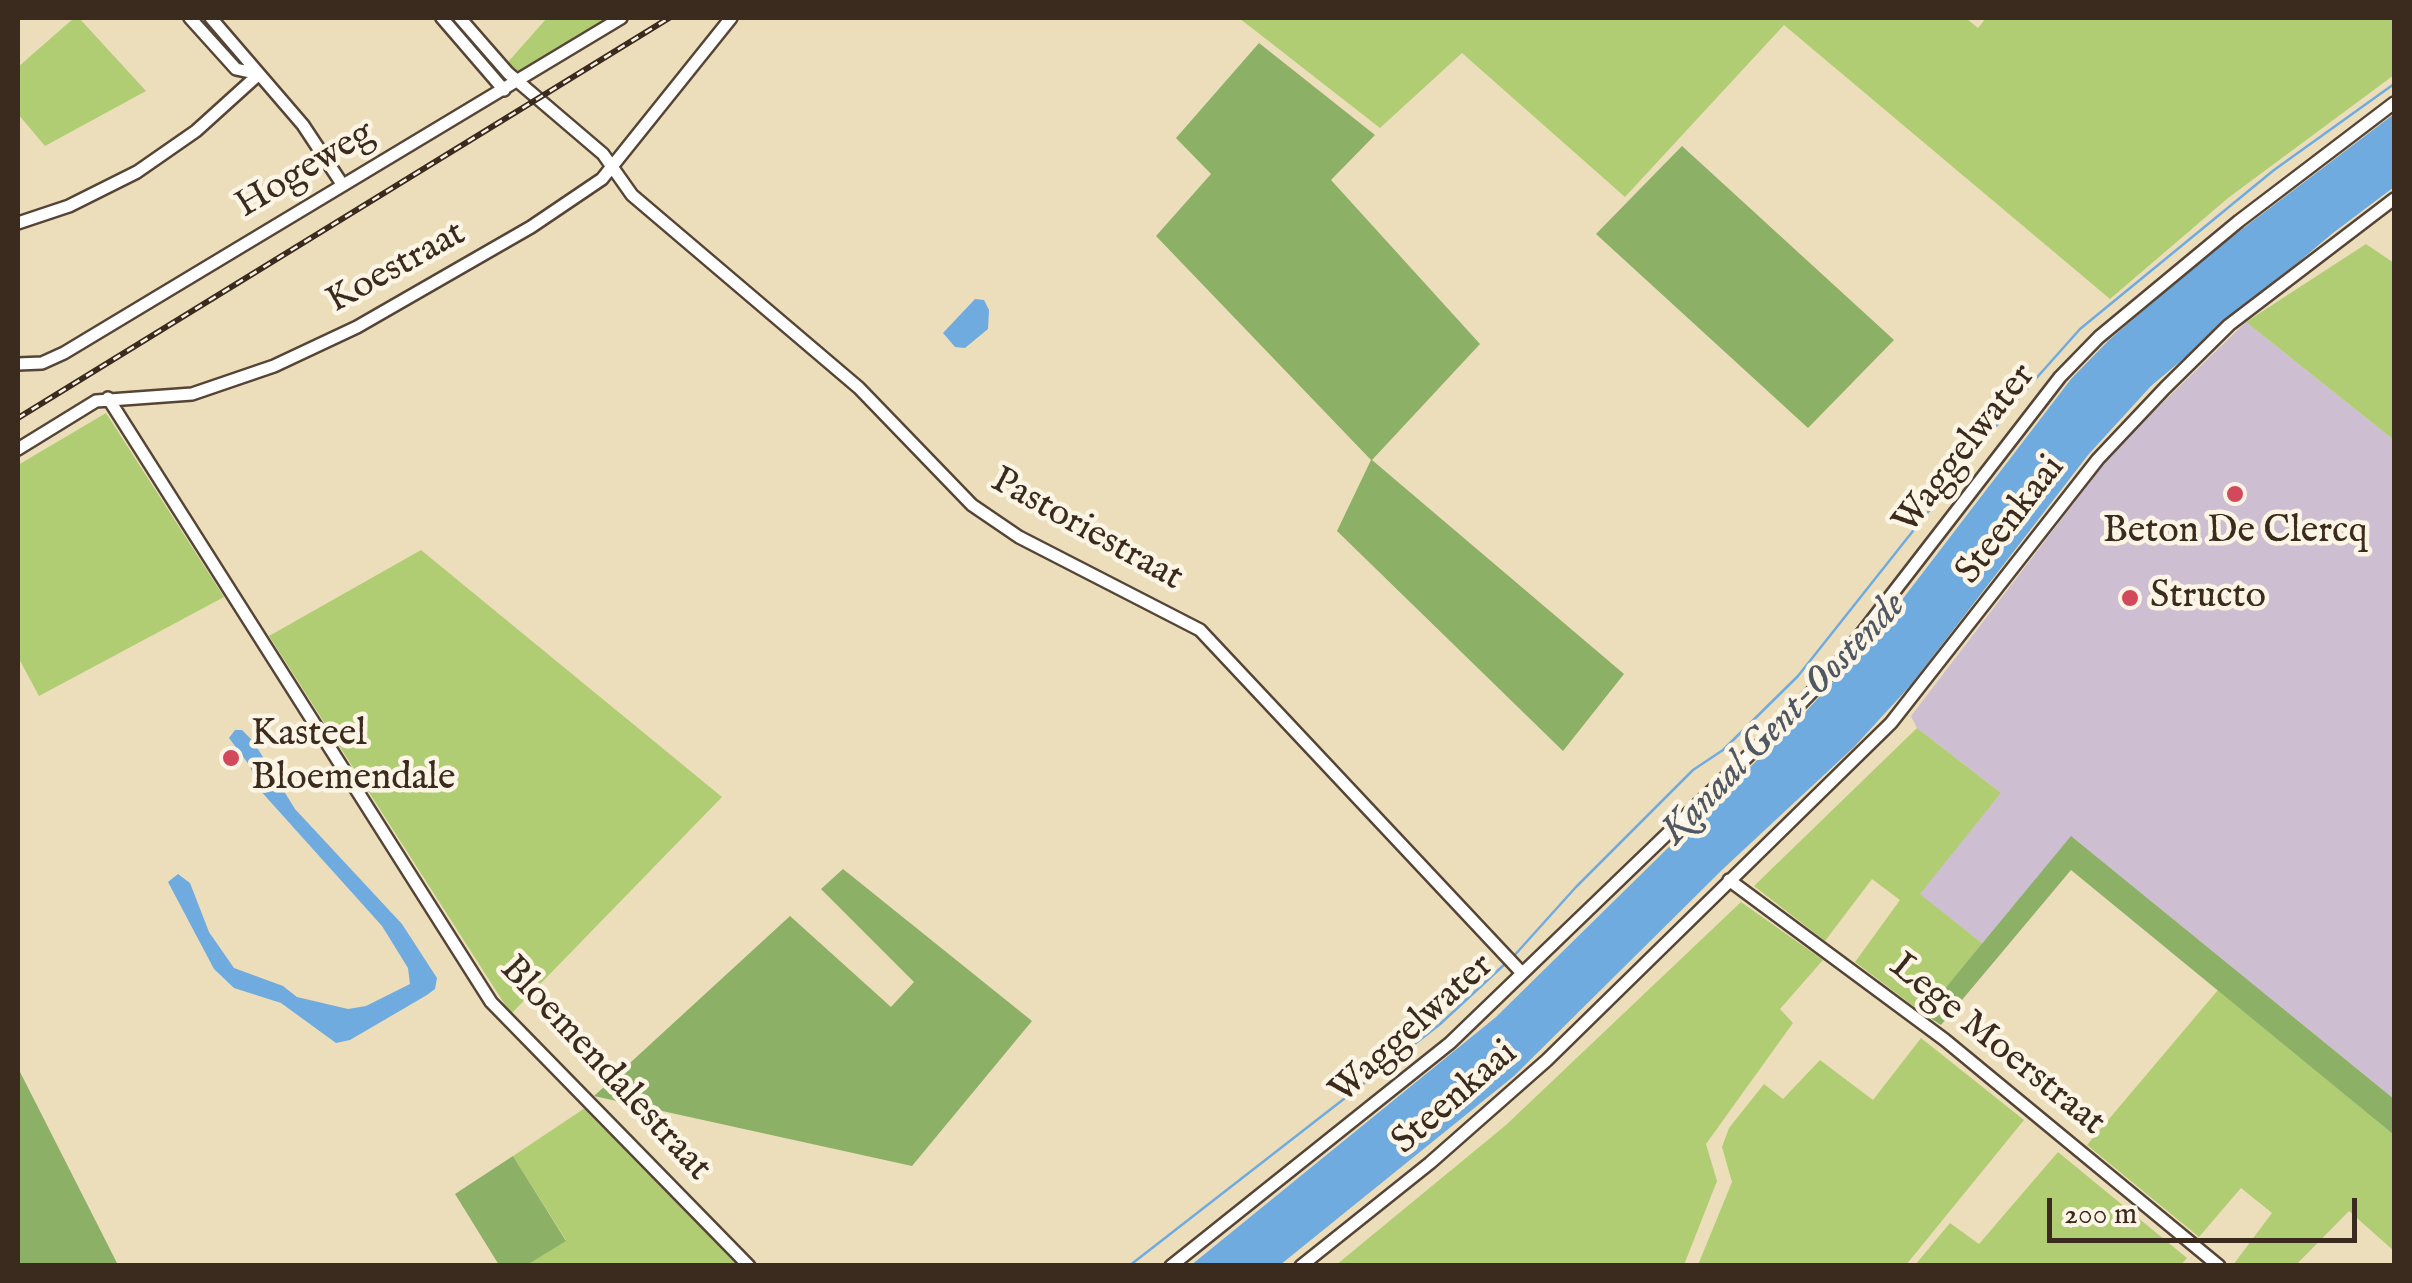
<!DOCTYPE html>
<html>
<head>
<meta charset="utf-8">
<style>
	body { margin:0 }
	#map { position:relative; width:2412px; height:1283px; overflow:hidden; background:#ecdebb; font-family:"IM FELL English",serif }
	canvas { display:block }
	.frame { position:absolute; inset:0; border:20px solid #3b2a1e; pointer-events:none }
	.scale { position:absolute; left:2047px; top:1198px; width:310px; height:45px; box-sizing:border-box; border:5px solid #3b2a1e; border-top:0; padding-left:12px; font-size:30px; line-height:35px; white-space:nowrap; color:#3b2a1e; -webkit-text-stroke:8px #fcf5e5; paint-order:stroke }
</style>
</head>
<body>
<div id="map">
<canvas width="2412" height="1283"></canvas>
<div class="frame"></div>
<div class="scale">200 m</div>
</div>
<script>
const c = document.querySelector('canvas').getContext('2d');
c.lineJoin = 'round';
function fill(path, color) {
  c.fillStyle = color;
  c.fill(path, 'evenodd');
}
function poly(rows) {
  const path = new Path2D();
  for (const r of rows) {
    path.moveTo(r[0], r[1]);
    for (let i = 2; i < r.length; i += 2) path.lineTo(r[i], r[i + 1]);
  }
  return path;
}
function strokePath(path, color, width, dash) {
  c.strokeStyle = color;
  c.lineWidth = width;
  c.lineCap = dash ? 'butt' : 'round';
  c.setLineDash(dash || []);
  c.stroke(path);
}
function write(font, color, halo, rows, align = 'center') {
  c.font = font + ' "IM FELL English",serif';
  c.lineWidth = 9;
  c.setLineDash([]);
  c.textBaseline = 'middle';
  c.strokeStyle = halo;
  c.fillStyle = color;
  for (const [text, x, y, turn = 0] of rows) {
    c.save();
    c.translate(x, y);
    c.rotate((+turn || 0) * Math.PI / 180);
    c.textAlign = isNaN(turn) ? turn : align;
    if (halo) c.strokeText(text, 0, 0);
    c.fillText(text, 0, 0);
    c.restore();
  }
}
fill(poly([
	[2246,322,2394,440,2394,1099,2072,837,1983,944,1919,894,2001,793,1917,728,1911,716,2116,448]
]), '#cdbed2');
fill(poly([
	[74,18,79,18,146,91,45,146,18,114,18,67],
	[547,18,607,18,521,71,512,69,507,63],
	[1239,18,1966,18,1978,28,1986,18,2394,18,2394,75,2228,198,2110,299,1784,25,1625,197,1462,53,1380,128],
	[2366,244,2394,263,2394,440,2246,322],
	[106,413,224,597,39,696,18,657,18,465],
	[421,550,722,797,511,1014,269,636],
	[1917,728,2001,793,1920,894,1983,944,1924,1014,1855,962,1900,900,1872,879,1825,941,1754,886],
	[1741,902,1823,960,1780,1009,1793,1023,1706,1144,1717,1181,1684,1265,1336,1265,1506,1125],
	[2218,990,2394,1135,2394,1251,2349,1211,2296,1265,2233,1265,2272,1213,2241,1188,2199,1237,2087,1145],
	[1921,1038,2024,1120,1906,1265,1698,1265,1732,1182,1722,1147,1729,1128,1764,1084,1783,1099,1820,1060,1873,1100],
	[585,1108,738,1265,527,1265,566,1240,513,1156],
	[2058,1152,2187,1258,2180,1266,1915,1265,1950,1223,1979,1244]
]), '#b1cd73');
fill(poly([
	[1259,43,1375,135,1331,180,1480,344,1372,460,1624,674,1563,751,1337,531,1371,460,1156,236,1211,174,1176,138],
	[1682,146,1894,340,1808,428,1596,234],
	[2071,836,2394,1099,2394,1135,2071,870,1941,1025,1924,1014],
	[843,869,1032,1021,912,1166,594,1096,790,916,891,1007,914,982,821,889],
	[18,1068,118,1265,18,1265],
	[513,1156,566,1241,527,1265,499,1265,455,1194]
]), '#8cb065');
fill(poly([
	[2394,114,2394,187,2333,233,2151,386,2088,455,1910,686,1854,747,1723,869,1514,1076,1280,1265,1190,1266,1496,1017,1798,720,1869,643,2071,379,2109,340,2208,255],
	[975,299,984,300,989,310,988,329,965,348,955,347,943,333],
	[235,730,242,730,253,741,295,809,402,924,437,978,435,989,427,995,350,1040,336,1043,281,1003,234,988,214,969,168,882,178,874,190,883,209,932,234,968,283,986,297,997,348,1009,366,1006,410,984,408,968,382,926,258,788,250,766,229,738]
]), '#70abe0');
strokePath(poly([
	[1512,958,1576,887,1693,770,1723,750,1798,676,2016,401,2080,329,2274,170,2394,84],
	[538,1058,595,1116],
	[1129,1266,1439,1025,1506,963]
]), '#70abe0', 2.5);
const minor = poly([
	[190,18,236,69,259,74],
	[211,18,303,125,342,184],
	[442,18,504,90],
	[460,18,508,73,603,154,632,195,859,388,972,505,1019,537,1200,630,1522,973],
	[18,223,69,206,137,172,196,131,259,74],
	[18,364,42,363,64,353,621,18],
	[108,398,491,1002,749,1266],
	[18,449,96,401,192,394,274,366,357,327,531,227,602,179,731,18],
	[1729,880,1945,1040,2219,1266],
	[1171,1266,1450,1043,1774,731,1835,668,2060,377,2099,337,2239,221,2394,103],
	[1301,1266,1430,1163,1547,1060,1891,723,2098,459,2165,388,2229,325,2394,199]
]);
strokePath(minor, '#564536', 16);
strokePath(minor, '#fff', 11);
const rail = poly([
	[18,418,669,18]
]);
strokePath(rail, '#3b2a1e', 6);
strokePath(rail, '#fcf5e5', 2.5, [8]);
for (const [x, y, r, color] of [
	[2235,494,10,"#d1495b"],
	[2130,598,10,"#d1495b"],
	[231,758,10,"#d1495b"]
]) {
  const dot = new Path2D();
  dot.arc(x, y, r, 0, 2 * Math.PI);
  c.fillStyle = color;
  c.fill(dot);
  strokePath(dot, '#fcf5e5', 4);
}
write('38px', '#3b2a1e', '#fcf5e5', [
	["Hogeweg",306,171,-31],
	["Koestraat",397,269,-29],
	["Waggelwater",1966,450,-52],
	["Steenkaai",2012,521,-52],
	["Pastoriestraat",1086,531,29],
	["Waggelwater",1413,1030,-42],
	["Lege Moerstraat",1996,1046,39],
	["Bloemendalestraat",604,1070,47],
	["Steenkaai",1456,1099,-41]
]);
write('38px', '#3b2a1e', '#fcf5e5', [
	["Beton De Clercq",2235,533,"center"],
	["Structo",2150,598],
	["Kasteel",251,736],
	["Bloemendale",251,780]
], 'left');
write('italic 40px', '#4e5762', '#fcf5e5', [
	["Kanaal Gent-Oostende",1785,720,-46]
]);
</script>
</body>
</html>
